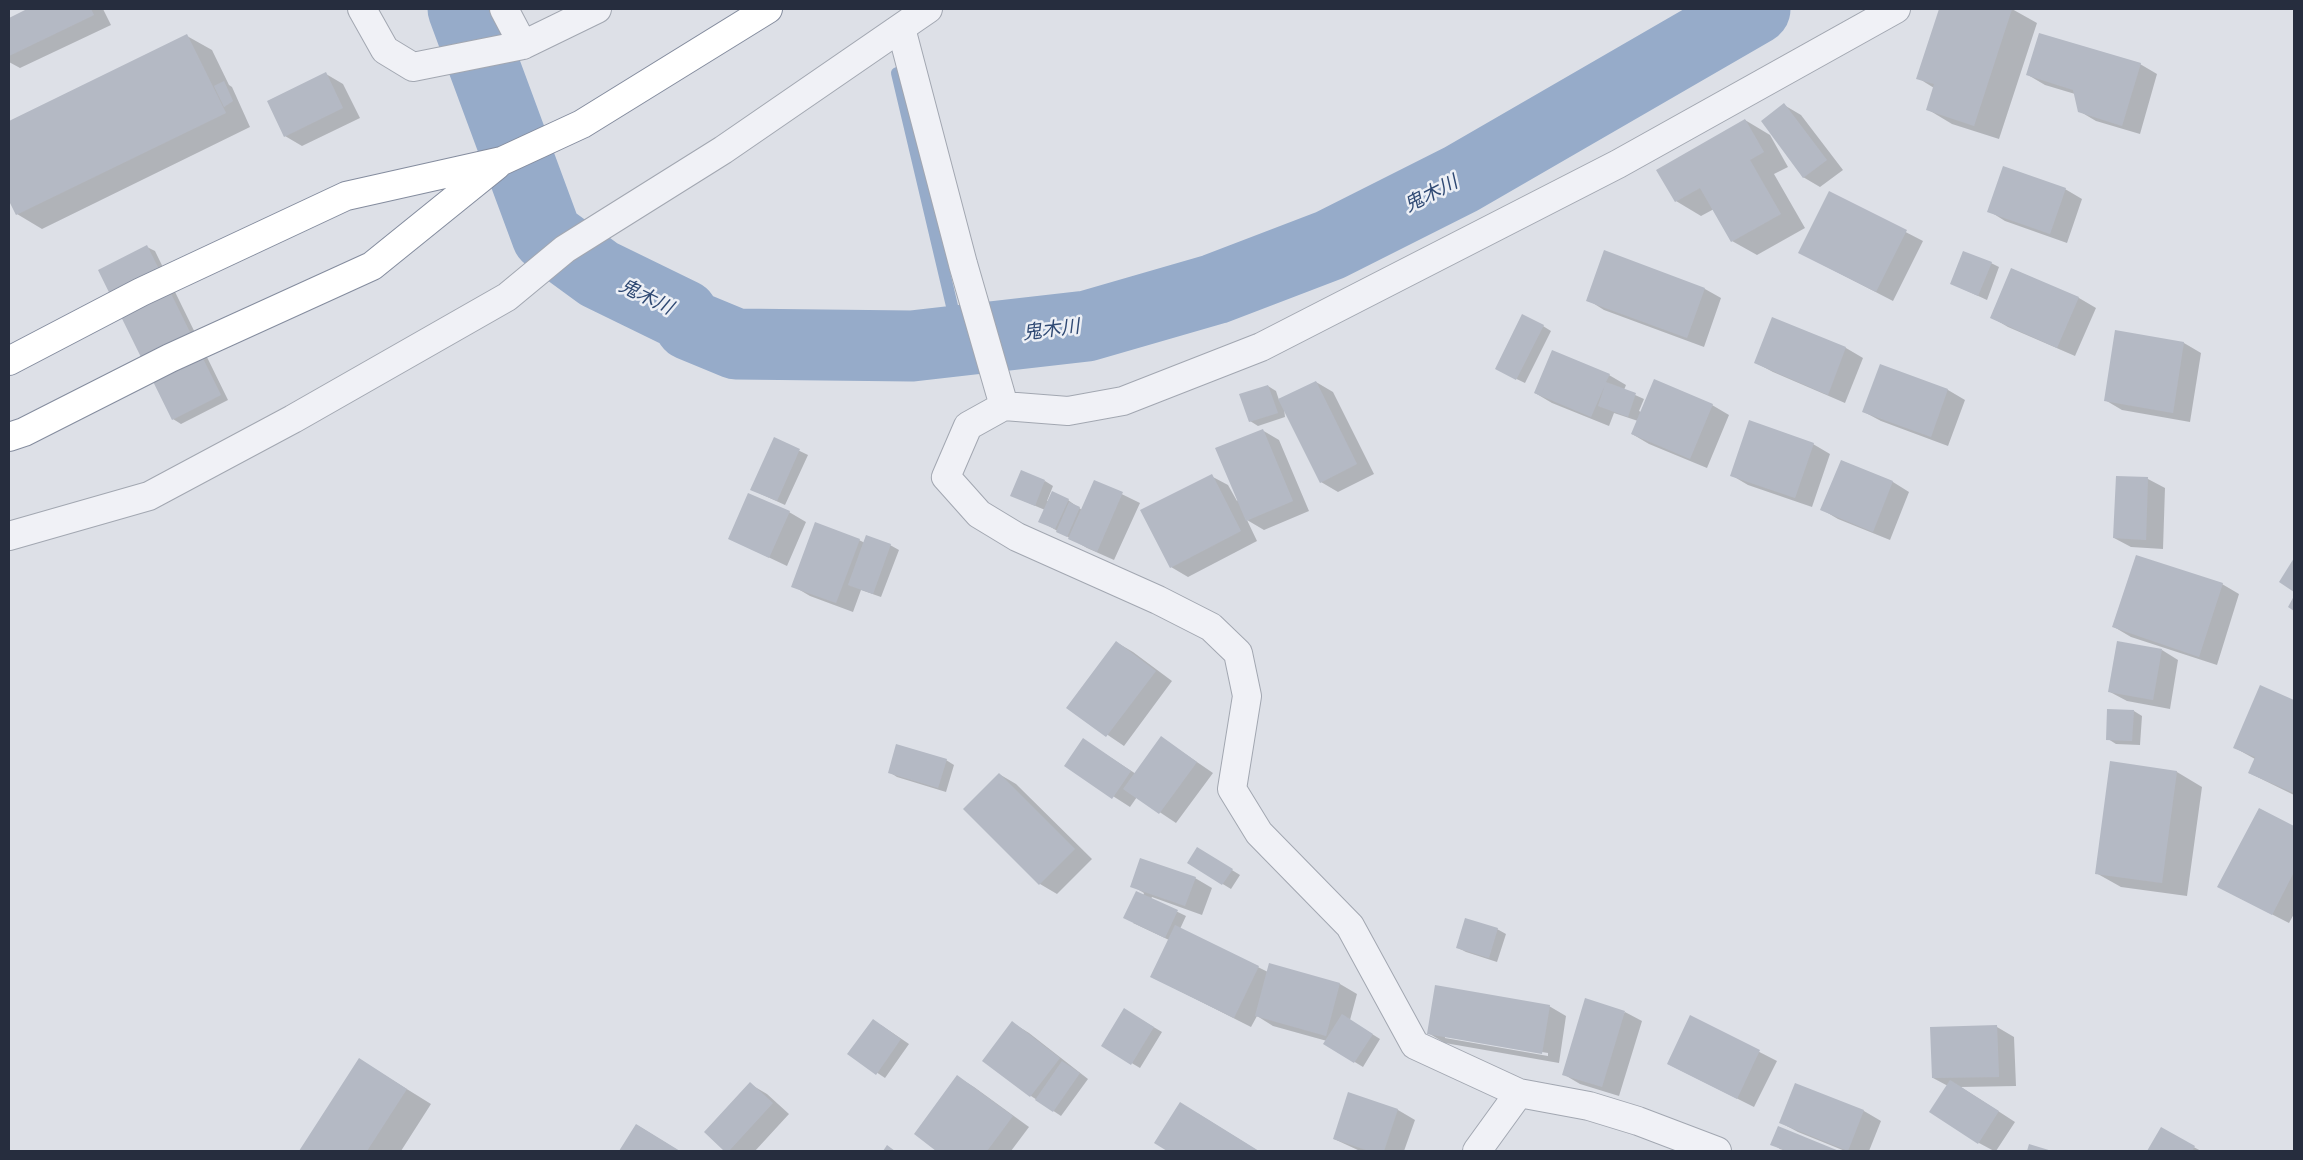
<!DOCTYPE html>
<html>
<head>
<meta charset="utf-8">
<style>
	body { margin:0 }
	#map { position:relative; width:2303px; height:1160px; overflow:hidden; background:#dde0e7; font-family:Inter,sans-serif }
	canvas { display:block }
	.frame { position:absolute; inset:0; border:10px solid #262d3e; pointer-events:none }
</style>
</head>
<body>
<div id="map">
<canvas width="2303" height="1160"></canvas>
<div class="frame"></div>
</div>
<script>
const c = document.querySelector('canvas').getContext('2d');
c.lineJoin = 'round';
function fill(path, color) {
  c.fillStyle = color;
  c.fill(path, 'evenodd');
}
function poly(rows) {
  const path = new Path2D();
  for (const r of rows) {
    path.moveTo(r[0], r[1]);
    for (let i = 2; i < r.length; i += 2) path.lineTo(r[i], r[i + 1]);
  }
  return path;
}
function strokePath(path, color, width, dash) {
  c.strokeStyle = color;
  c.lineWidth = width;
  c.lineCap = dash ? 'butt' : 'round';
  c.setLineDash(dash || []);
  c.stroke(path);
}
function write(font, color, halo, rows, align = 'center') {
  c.font = font + ' Inter,"Noto Sans JP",sans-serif';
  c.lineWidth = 5;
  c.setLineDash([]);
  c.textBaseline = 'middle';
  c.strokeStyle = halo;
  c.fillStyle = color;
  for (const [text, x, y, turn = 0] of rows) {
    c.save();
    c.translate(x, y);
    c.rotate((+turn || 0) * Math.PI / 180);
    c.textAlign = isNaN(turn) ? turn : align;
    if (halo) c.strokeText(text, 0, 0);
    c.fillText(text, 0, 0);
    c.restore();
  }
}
fill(poly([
	[30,9,103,9,111,25,20,68,9,62,9,19],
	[1941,9,2012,9,2037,23,1999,139,1952,124,1927,109,1934,88,1918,78],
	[187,36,212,50,229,85,232,87,250,127,42,229,17,214,9,198,9,122],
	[2140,64,2157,74,2140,134,2096,121,2079,111,2075,94,2045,85,2028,75],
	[326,74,343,84,360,118,302,146,285,136],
	[1784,105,1801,115,1843,170,1820,187,1803,177],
	[1745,120,1770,135,1788,167,1774,174,1805,228,1757,255,1732,241,1714,209,1701,216,1676,201,1658,170],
	[2065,189,2082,199,2067,243,2005,221,1989,211],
	[1830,193,1923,241,1893,301,1800,253],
	[147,247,155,251,228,400,181,424,173,419],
	[1991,263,1999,267,1987,300,1952,284],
	[2012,269,2079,298,2096,308,2075,356,2008,327,1991,317],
	[1705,289,1721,298,1704,347,1604,310,1588,300],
	[1773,319,1846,348,1863,358,1845,403,1773,372,1756,363],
	[1543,326,1551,331,1525,383,1504,373],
	[2116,332,2184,343,2201,353,2190,422,2122,410,2105,400],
	[1881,366,1948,390,1965,400,1948,446,1881,421,1864,412],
	[1609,375,1626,385,1624,390,1644,399,1639,411,1641,412,1712,405,1729,415,1707,468,1649,444,1632,434,1638,421,1614,413,1609,426,1552,403,1535,393],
	[1316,382,1333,392,1374,474,1338,492,1321,482,1284,408,1285,417,1258,426,1250,421,1268,386,1276,391,1279,400],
	[1262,430,1279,440,1309,511,1264,530,1247,520,1257,541,1188,577,1171,567,1211,476,1228,485,1237,501,1238,500],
	[775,439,808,455,785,505,752,490],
	[1813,444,1830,454,1812,507,1748,485,1731,475],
	[1842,461,1893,482,1909,492,1890,540,1838,519,1821,509],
	[2117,477,2148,479,2165,488,2163,549,2131,547,2114,538],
	[1045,481,1053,486,1047,501,1068,500,1082,510,1095,481,1140,503,1114,560,1087,548,1040,521,1045,510,1012,496],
	[789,512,806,522,787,566,730,539],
	[859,540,865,543,890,545,899,550,881,597,861,590,853,612,810,596,793,586],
	[2222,584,2239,594,2217,665,2131,637,2114,627],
	[1116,642,1133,652,1172,681,1124,746,1068,708],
	[2162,650,2178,660,2170,709,2127,701,2110,692],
	[2260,687,2294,702,2294,795,2249,773,2255,759,2235,748],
	[2134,711,2142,716,2140,745,2116,744,2108,739],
	[1162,738,1213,773,1176,823,1137,797,1130,807,1066,766,1084,740,1136,774],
	[946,760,954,765,946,792,897,777,889,772],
	[2111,763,2177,772,2202,787,2187,896,2121,887,2096,873],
	[999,774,1016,784,1092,859,1057,894,1040,884,964,809],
	[2260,809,2294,827,2294,914,2289,923,2236,896],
	[1198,849,1240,875,1231,889,1188,863],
	[1195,878,1212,888,1202,915,1152,897,1151,899,1186,916,1180,929,1268,972,1270,965,1340,984,1357,994,1350,1020,1380,1039,1363,1067,1325,1044,1327,1041,1273,1026,1257,1016,1251,1027,1152,977,1169,940,1133,923,1144,893,1132,886],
	[1497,929,1506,934,1497,962,1466,952,1458,948],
	[1549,1006,1566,1016,1559,1063,1445,1043,1428,1033],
	[1445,1036,1548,1053,1548,1056,1445,1038],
	[1125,1010,1162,1032,1140,1068,1103,1046],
	[1625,1012,1642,1021,1619,1096,1580,1084,1563,1074],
	[1691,1017,1777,1061,1754,1107,1668,1064],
	[1013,1023,1029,1033,1088,1079,1061,1116,1031,1096,984,1061],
	[881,1025,909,1044,885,1078,849,1054],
	[1997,1027,2014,1037,2016,1086,1961,1087,2015,1122,1996,1151,1994,1151,1979,1143,1948,1086,1933,1078],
	[360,1060,431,1104,401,1151,300,1151],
	[958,1077,974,1087,1029,1127,1011,1151,938,1151,915,1134],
	[750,1084,767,1094,789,1114,755,1151,726,1151,706,1132],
	[1796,1084,1864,1111,1881,1121,1869,1151,1845,1151,1798,1132,1781,1123],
	[1349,1093,1398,1110,1415,1120,1404,1151,1360,1151,1334,1139],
	[1197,1113,1258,1151,1169,1151,1156,1143],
	[637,1125,653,1135,679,1151,620,1151],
	[1779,1127,1836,1151,1786,1151,1780,1149,1772,1144],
	[2161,1129,2201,1151,2149,1151]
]), '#0003');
strokePath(poly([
	[897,73,960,340]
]), '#96abc9', 12);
strokePath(poly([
	[463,9,547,236,599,274,683,315,690,325,736,344,912,346,1087,326,1215,289,1330,245,1461,179,1755,9]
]), '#96abc9', 71);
fill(poly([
	[27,9,91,9,94,15,9,56,9,18],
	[1939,9,2012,9,1974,126,1926,110,1934,84,1916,79],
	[2039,33,2141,63,2122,126,2078,112,2073,90,2026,75],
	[187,34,226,113,16,215,9,201,9,121],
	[326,72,343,108,284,137,267,101],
	[224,81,233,101,224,107,214,86],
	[1784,103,1827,160,1803,178,1761,121],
	[1745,119,1764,152,1750,160,1781,214,1731,242,1700,188,1675,202,1656,170],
	[2003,166,2066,188,2050,234,1987,212],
	[1829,191,1907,230,1876,292,1798,253],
	[147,245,221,395,172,420,98,270],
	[1604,250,1705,288,1687,338,1586,301],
	[1963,251,1992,262,1978,296,1950,284],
	[2011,268,2079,297,2057,348,1990,318],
	[1522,314,1544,325,1516,380,1495,369],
	[1772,317,1846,347,1828,395,1754,363],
	[2115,330,2184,342,2173,413,2104,401],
	[1552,350,1610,374,1606,382,1636,393,1628,417,1598,406,1605,385,1591,417,1534,393],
	[1880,364,1948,389,1931,437,1862,412],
	[1654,379,1713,404,1690,459,1631,434],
	[1316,381,1357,464,1320,483,1278,399],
	[1268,385,1278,413,1249,422,1239,394],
	[1749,420,1814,443,1795,498,1730,476],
	[1263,429,1293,501,1246,521,1215,448],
	[774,437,800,449,777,501,750,490],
	[1841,460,1893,481,1873,532,1820,510],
	[1021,470,1045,480,1035,506,1010,496],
	[1212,474,1241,531,1170,568,1140,510],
	[2116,476,2148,477,2146,540,2113,538],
	[1094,480,1123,492,1097,552,1068,539],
	[1052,491,1069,499,1055,529,1038,522],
	[748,493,790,511,769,558,728,539],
	[1069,502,1080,507,1067,537,1056,532],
	[815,522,860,539,836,603,791,587],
	[866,535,891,544,873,594,848,585],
	[2136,555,2223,583,2199,657,2112,627],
	[2294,558,2294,592,2279,582],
	[2294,596,2294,611,2288,607],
	[1116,641,1156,671,1106,737,1066,708],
	[2117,641,2162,649,2153,700,2108,692],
	[2260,685,2294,700,2294,793,2248,773,2255,757,2233,748],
	[2107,709,2134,710,2132,741,2106,740],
	[1161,736,1197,762,1159,814,1123,789],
	[1083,738,1131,771,1112,799,1064,766],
	[896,744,947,759,938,788,888,773],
	[2110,761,2177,771,2162,883,2095,874],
	[999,773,1075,849,1039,885,963,809],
	[2259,808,2294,826,2294,872,2272,915,2217,887],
	[1197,847,1233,869,1222,885,1187,863],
	[1140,858,1196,877,1185,906,1130,887],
	[1136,891,1178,910,1165,938,1123,918],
	[1465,918,1498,928,1489,958,1456,948],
	[1175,925,1259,966,1234,1018,1150,977],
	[1269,963,1340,983,1326,1036,1255,1016],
	[1435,985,1550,1005,1542,1054,1427,1034],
	[1585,998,1625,1011,1602,1087,1562,1075],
	[1124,1008,1154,1027,1131,1065,1101,1046],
	[1342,1014,1373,1034,1354,1063,1323,1044],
	[1690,1015,1760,1050,1737,1099,1667,1064],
	[873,1019,901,1039,876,1075,847,1054],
	[1012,1021,1060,1058,1030,1097,982,1061],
	[1997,1025,1999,1077,1932,1078,1930,1027],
	[359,1058,407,1089,367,1151,299,1151],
	[1062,1061,1080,1073,1053,1112,1035,1100],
	[957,1075,1013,1116,987,1151,936,1151,914,1134],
	[1950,1080,1999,1111,1978,1144,1929,1112],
	[750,1082,773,1103,729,1151,724,1151,704,1132],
	[1795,1083,1864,1110,1848,1151,1779,1123],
	[1348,1092,1398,1109,1384,1151,1369,1151,1333,1139],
	[1180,1102,1259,1151,1167,1151,1154,1143],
	[636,1124,680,1151,619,1151],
	[1778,1126,1839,1151,1787,1151,1770,1145],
	[2161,1127,2195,1146,2192,1151,2147,1151],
	[2029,1144,2052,1151,2027,1151],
	[887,1145,895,1151,883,1151]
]), '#b4b9c4');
const minor = poly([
	[362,9,385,50,413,67,523,45,597,9],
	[504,9,523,45],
	[901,28,963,264,1004,406],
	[9,536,149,496,293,419,507,297,565,249,723,150,928,9],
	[1477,1151,1519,1093],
	[1717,1151,1638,1121,1589,1106,1519,1093,1415,1045,1350,926,1259,833,1232,789,1247,696,1238,653,1211,627,1158,600,1017,537,979,514,946,477,968,426,1004,406,1068,411,1123,401,1261,347,1618,164,1896,9]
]);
const motorway = poly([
	[9,361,141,292,346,196,502,161,582,124,768,9],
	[9,437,24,432,170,358,372,266,497,165]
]);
strokePath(minor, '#a2a7b1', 30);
strokePath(motorway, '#848c9e', 30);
strokePath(minor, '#f0f1f6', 28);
strokePath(motorway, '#fff', 28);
write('italic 19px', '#2f4973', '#eceff5', [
	["鬼木川",1431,194,-27],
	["鬼木川",646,297,26],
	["鬼木川",1051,330,-7]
]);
</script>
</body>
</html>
